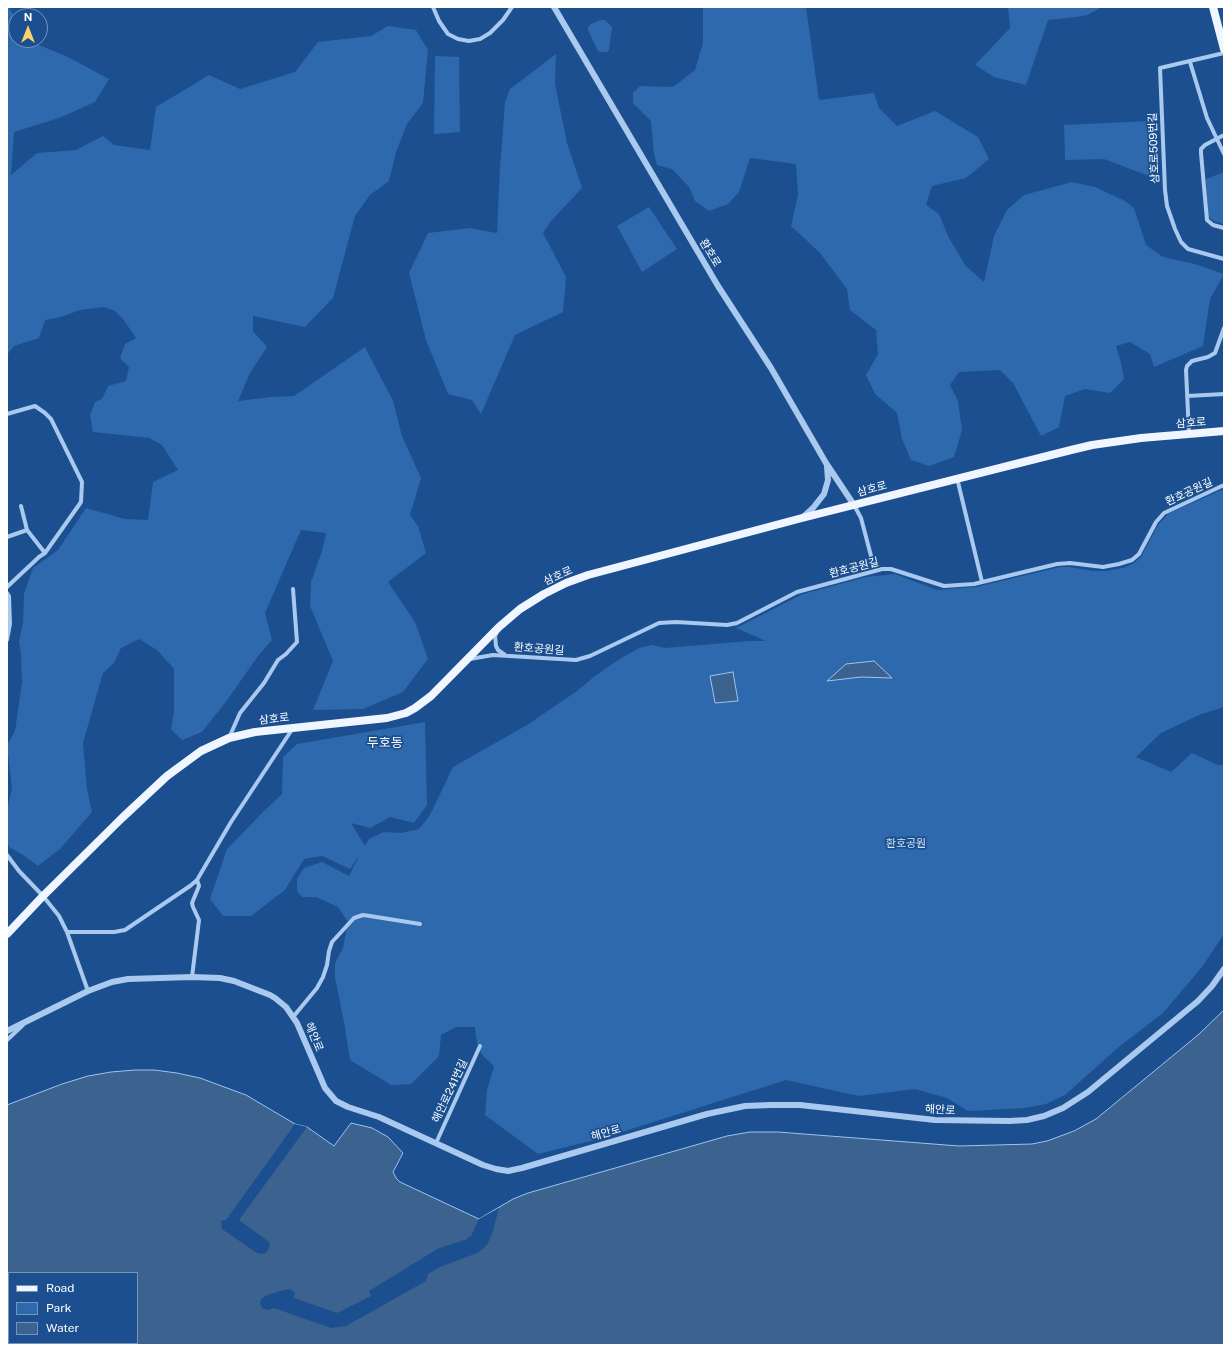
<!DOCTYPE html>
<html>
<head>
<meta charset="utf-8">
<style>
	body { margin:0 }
	#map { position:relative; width:1231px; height:1352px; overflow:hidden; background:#1b4f8f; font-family:"Public Sans",sans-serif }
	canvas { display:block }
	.frame { position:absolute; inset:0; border:8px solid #fff; pointer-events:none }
	.legend { position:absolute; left:8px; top:1272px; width:130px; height:72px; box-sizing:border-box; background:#1b4f8f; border:1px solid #7695bc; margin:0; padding:5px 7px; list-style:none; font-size:12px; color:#fff }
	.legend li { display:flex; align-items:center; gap:8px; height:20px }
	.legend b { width:20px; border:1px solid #7695bc }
	.north { position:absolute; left:8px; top:8px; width:40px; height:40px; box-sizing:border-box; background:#1b4f8f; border:1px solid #7695bc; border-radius:50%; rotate:0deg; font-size:11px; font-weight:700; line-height:16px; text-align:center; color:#fff }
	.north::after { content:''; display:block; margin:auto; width:14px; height:18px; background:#ffd166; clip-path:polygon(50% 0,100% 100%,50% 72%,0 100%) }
</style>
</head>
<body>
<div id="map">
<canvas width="1231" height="1352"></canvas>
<div class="frame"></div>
<ul class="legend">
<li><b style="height:5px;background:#f0f6ff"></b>Road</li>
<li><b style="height:11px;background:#2e69ad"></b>Park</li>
<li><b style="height:11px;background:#3c6290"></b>Water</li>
</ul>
<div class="north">N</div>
</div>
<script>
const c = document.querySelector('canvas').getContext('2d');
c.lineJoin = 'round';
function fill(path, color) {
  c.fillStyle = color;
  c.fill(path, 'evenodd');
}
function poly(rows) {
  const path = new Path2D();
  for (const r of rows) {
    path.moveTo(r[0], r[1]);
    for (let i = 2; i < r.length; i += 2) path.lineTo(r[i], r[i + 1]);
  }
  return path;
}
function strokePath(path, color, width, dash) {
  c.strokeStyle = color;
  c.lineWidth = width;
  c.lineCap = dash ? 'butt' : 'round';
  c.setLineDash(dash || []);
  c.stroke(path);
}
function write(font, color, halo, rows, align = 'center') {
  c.font = font + ' "Public Sans","Noto Sans KR",sans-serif';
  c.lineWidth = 3.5;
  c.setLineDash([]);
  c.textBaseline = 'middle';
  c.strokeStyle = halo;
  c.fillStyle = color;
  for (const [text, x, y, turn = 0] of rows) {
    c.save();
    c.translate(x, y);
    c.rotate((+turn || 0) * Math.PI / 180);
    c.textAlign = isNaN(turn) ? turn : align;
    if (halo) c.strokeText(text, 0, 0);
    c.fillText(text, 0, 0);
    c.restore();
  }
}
fill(poly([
	[7,7,9,7,16,20,16,40,26,40,66,56,109,79,95,102,59,118,14,132,11,175,37,153,76,150,103,136,114,145,150,150,156,107,209,75,240,89,295,72,318,42,371,36,388,26,416,30,428,50,423,103,407,124,396,152,389,181,370,195,355,216,333,298,305,327,253,316,253,331,267,347,250,373,238,401,271,397,294,396,365,347,393,401,402,436,421,478,410,515,418,526,426,553,388,582,415,622,428,659,403,692,363,709,313,710,333,661,310,606,311,582,322,551,326,533,301,530,265,613,272,640,258,656,228,699,202,732,182,740,171,729,174,712,174,669,157,650,139,639,121,648,114,663,103,673,83,743,87,789,92,812,60,849,38,866,23,855,9,847,7,841,7,809,12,789,7,745,15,731,22,682,21,655,19,641,23,623,24,594,33,568,58,550,86,508,125,519,148,520,153,482,178,470,162,445,149,438,93,432,90,415,95,402,102,399,108,386,126,381,129,367,120,358,125,344,136,338,123,319,115,311,104,307,80,310,61,317,45,320,39,338,14,346,7,355],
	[703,7,806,7,819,100,874,93,879,108,897,126,935,111,978,137,989,159,966,178,932,186,926,205,939,214,948,236,965,265,984,282,994,236,1007,210,1024,195,1072,182,1095,187,1125,201,1134,208,1146,245,1163,257,1195,264,1224,274,1210,299,1203,346,1154,367,1150,354,1130,342,1116,346,1121,363,1124,379,1110,393,1085,389,1065,396,1059,427,1041,436,1013,383,1000,370,959,372,950,385,958,401,962,430,954,457,929,466,911,460,902,439,897,413,875,394,866,375,878,354,876,330,850,310,847,289,820,253,791,226,798,195,796,164,750,158,739,192,728,204,709,211,695,201,689,187,672,169,657,165,654,154,651,121,633,103,633,93,640,86,673,87,695,70,703,43],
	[1008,7,1099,7,1099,9,1087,15,1077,17,1048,20,1026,85,994,77,975,65,1010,28],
	[600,20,605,20,612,27,609,50,607,52,599,52,597,49,588,30,588,27,591,24],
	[556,54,555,84,567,143,582,188,551,221,543,233,566,277,563,312,515,335,481,414,472,400,448,394,426,340,409,273,428,233,470,228,497,233,500,168,505,102,510,89],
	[435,56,459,57,460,132,434,134],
	[1150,121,1154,178,1104,159,1065,160,1064,125],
	[1224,172,1224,224,1214,221,1210,218,1208,215,1206,179],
	[649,207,677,249,642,272,617,226],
	[1224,489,1224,707,1199,715,1161,733,1136,757,1171,772,1192,753,1218,765,1224,765,1224,934,1202,967,1163,1013,1120,1046,1065,1095,1046,1104,1025,1108,968,1111,947,1098,915,1089,859,1096,786,1080,603,1138,538,1154,485,1115,487,1090,494,1066,483,1056,477,1044,475,1027,456,1027,441,1035,439,1056,411,1084,391,1085,350,1060,344,1022,335,977,335,963,343,948,348,922,338,907,316,897,302,897,297,891,297,879,304,868,322,862,349,876,360,854,350,869,322,856,304,859,285,890,251,916,223,916,210,899,227,849,263,812,282,794,283,757,297,744,425,722,427,805,414,823,390,817,370,828,351,823,365,846,369,839,384,832,401,833,419,829,430,815,453,767,527,725,577,691,595,676,618,660,639,648,652,645,665,648,749,641,766,641,736,628,803,594,866,577,895,574,937,590,976,587,1060,567,1069,567,1093,571,1107,571,1126,567,1134,563,1141,557,1158,525,1169,513]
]), '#2e69ad');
const water = poly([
	[874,661,892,678,861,677,827,681,846,664,874,661],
	[733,672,738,701,715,703,710,676,733,672],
	[1224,1010,1224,1345,7,1345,7,1105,62,1084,88,1076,111,1072,135,1070,154,1070,177,1073,200,1078,246,1095,295,1124,307,1127,334,1146,351,1123,372,1128,388,1137,403,1153,393,1172,396,1178,400,1182,479,1219,513,1199,528,1193,727,1136,750,1132,778,1132,959,1146,1032,1144,1047,1141,1074,1131,1096,1119,1198,1035,1224,1010],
	[9,1273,137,1273,137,1343,9,1343,9,1273]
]);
fill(water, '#3c6290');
strokePath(water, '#9cc4f0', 1);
fill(poly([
	[295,1124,307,1127,239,1220,269,1242,270,1244,269,1248,266,1253,261,1254,257,1253,222,1229,221,1221,226,1220],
	[499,1208,492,1234,488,1243,484,1248,477,1253,440,1267,428,1274,426,1281,346,1326,331,1328,274,1308,267,1310,262,1308,260,1304,261,1299,265,1296,280,1291,290,1289,295,1293,294,1298,337,1313,371,1296,369,1291,439,1248,465,1240,471,1236,479,1219]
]), '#1b4f8f');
strokePath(poly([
	[433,7,439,21,448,34,458,39,469,41,480,39,490,33,503,20,512,7],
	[1224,53,1160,68,1165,190,1167,206,1175,229,1181,242,1188,249,1224,259],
	[1190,62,1207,118,1224,154],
	[1224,135,1205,145,1201,149,1201,153,1207,220,1213,225,1224,228],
	[1187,396,1224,394],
	[7,414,35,406,45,413,51,419,82,482,81,502,45,553,39,557,7,587],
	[1189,434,1186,370,1187,366,1192,361,1208,357,1215,353,1224,328],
	[957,478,982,582],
	[854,505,861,518,875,571],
	[27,530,45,553],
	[7,537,27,530,21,506],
	[7,593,9,596,10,624,7,640],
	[497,632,495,636,496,646,498,650,505,655],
	[470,659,493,655,576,660,590,656,659,623,676,622,727,625,737,623,797,592,882,569,891,569,944,586,974,584,1057,564,1070,563,1103,567,1119,564,1132,560,1139,554,1156,522,1164,513,1224,485],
	[229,738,240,713,264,683,278,660,286,654,297,642,293,589],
	[7,855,19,871,43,896,59,916,67,932,88,991],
	[67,932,114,932,125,930,190,886,197,880,231,822,293,728],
	[192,977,199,920,193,907,192,903,199,886,197,880],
	[293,1017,317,988,323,977,327,965,329,951,332,942,354,918,363,915,370,916,420,924],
	[7,1040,23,1025],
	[436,1143,480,1046]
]), '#a9c9ee', 4);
strokePath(poly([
	[554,7,718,286,771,368,826,463,854,505],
	[802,518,813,508,824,494,828,480,827,466],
	[7,1031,88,991,112,982,128,979,192,977,220,978,234,981,270,995,275,998,286,1007,297,1023,325,1088,336,1101,348,1107,379,1117,483,1165,496,1169,508,1171,522,1168,707,1114,745,1106,771,1105,800,1105,935,1120,1009,1121,1027,1120,1044,1116,1063,1108,1088,1092,1198,1001,1212,986,1224,969]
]), '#a9c9ee', 6);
strokePath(poly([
	[1213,7,1224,49],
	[7,934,43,896,122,818,167,776,201,751,229,738,255,732,387,718,406,713,415,708,431,696,499,627,520,609,544,594,566,583,588,575,802,518,1071,450,1092,445,1141,438,1224,431]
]), '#f0f6ff', 8);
write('11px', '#fff', '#1b4f8f', [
	["삼호로509번길",1154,148,-92],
	["환호로",710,253,59],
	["삼호로",1191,423,-4],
	["삼호로",872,489,-15],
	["환호공원길",1189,492,-25],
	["환호공원길",854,568,-14],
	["삼호로",558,576,-24],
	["환호공원길",539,649,4],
	["삼호로",274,719,-6],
	["해안로",314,1037,67],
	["해안로241번길",450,1091,-65],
	["해안로",940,1110,3],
	["해안로",606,1133,-16]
]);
write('11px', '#cfe3fa', '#1b4f8f', [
	["환호공원",906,844]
]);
write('13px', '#fff', '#1b4f8f', [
	["두호동",385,743]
]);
</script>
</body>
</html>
